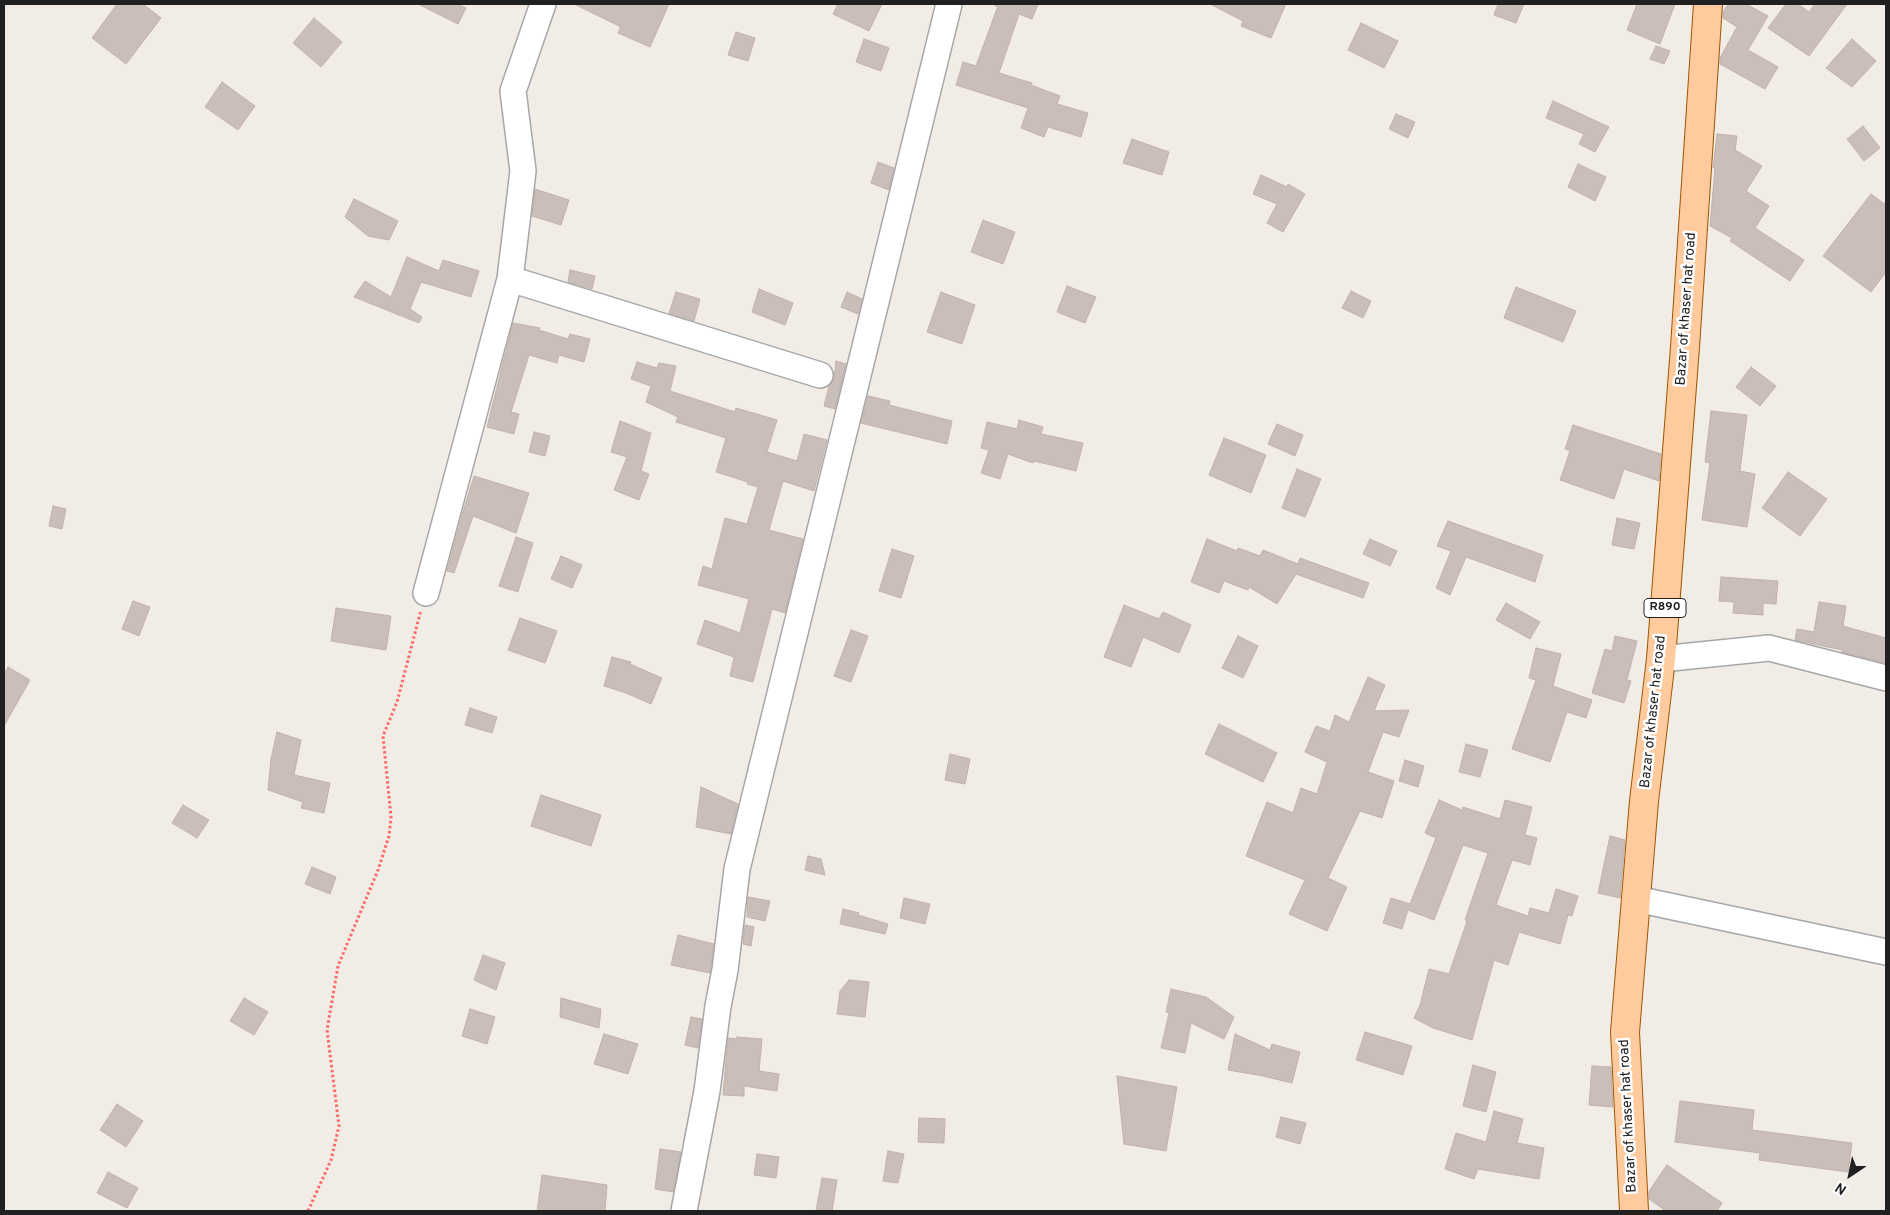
<!DOCTYPE html>
<html>
<head>
<meta charset="utf-8">
<style>
	body { margin:0 }
	#map { position:relative; width:1890px; height:1215px; overflow:hidden; background:#f1ece6; font-family:Overpass,sans-serif }
	canvas { display:block }
	.frame { position:absolute; inset:0; border:5px solid #202020; pointer-events:none }
	.north { position:absolute; left:1825px; top:1150px; width:50px; height:50px; -webkit-text-stroke:4px #fff; paint-order:stroke; rotate:214deg; font-size:14px; font-weight:700; line-height:20px; text-align:center; color:#202020 }
	.north::after { content:''; display:block; margin:auto; width:18px; height:22px; background:#202020; clip-path:polygon(50% 0,100% 100%,50% 72%,0 100%) }
</style>
</head>
<body>
<div id="map">
<canvas width="1890" height="1215"></canvas>
<div class="frame"></div>
<div class="north">N</div>
</div>
<script>
const c = document.querySelector('canvas').getContext('2d');
c.lineJoin = 'round';
function fill(path, color) {
  c.fillStyle = color;
  c.fill(path, 'evenodd');
}
function poly(rows) {
  const path = new Path2D();
  for (const r of rows) {
    path.moveTo(r[0], r[1]);
    for (let i = 2; i < r.length; i += 2) path.lineTo(r[i], r[i + 1]);
  }
  return path;
}
function strokePath(path, color, width, dash) {
  c.strokeStyle = color;
  c.lineWidth = width;
  c.lineCap = dash ? 'butt' : 'round';
  c.setLineDash(dash || []);
  c.stroke(path);
}
function write(font, color, halo, rows, align = 'center') {
  c.font = font + ' Overpass,sans-serif';
  c.lineWidth = 5;
  c.setLineDash([]);
  c.textBaseline = 'middle';
  c.strokeStyle = halo;
  c.fillStyle = color;
  for (const [text, x, y, turn = 0] of rows) {
    c.save();
    c.translate(x, y);
    c.rotate((+turn || 0) * Math.PI / 180);
    c.textAlign = isNaN(turn) ? turn : align;
    if (halo) c.strokeText(text, 0, 0);
    c.fillText(text, 0, 0);
    c.restore();
  }
}
const building = poly([
	[117,4,143,4,161,18,126,64,92,38,117,4],
	[418,4,457,4,466,8,458,24,418,4],
	[574,4,669,4,650,47,618,33,621,27,574,4],
	[838,4,882,4,869,31,833,14,838,4],
	[995,4,1038,4,1032,19,1019,14,999,73,1032,83,1031,85,1060,96,1057,104,1088,113,1081,137,1048,127,1044,137,1021,128,1028,108,956,85,963,62,976,66,998,6,995,6,995,4],
	[1210,4,1286,4,1271,38,1241,26,1243,21,1210,4],
	[1498,4,1524,4,1516,23,1494,15,1498,4],
	[1637,4,1675,4,1660,44,1627,30,1637,4],
	[1728,4,1746,4,1768,16,1748,50,1778,67,1765,89,1720,64,1720,58,1737,27,1723,18,1723,12,1728,4],
	[1786,4,1798,4,1809,12,1815,4,1847,4,1809,56,1768,28,1786,4],
	[314,18,342,42,321,67,293,43,314,18],
	[1361,23,1398,41,1384,68,1348,50,1361,23],
	[736,32,755,38,748,61,728,55,736,32],
	[864,39,889,48,881,71,856,62,864,39],
	[1852,39,1876,61,1852,87,1826,68,1852,39],
	[1656,46,1670,51,1664,64,1650,59,1656,46],
	[222,82,255,106,238,130,205,107,222,82],
	[1553,101,1609,127,1595,152,1579,144,1584,134,1546,118,1553,101],
	[1396,114,1415,122,1408,138,1389,129,1396,114],
	[1863,126,1880,148,1864,161,1847,139,1863,126],
	[1717,134,1737,136,1735,150,1762,166,1746,191,1769,206,1755,228,1804,260,1790,281,1730,241,1732,238,1710,226,1715,168,1713,168,1717,134],
	[1132,139,1169,152,1162,175,1123,163,1132,139],
	[878,162,894,168,889,190,871,183,878,162],
	[1578,164,1606,177,1595,201,1568,187,1578,164],
	[1261,175,1287,187,1288,184,1305,194,1283,232,1267,223,1277,204,1253,194,1261,175],
	[535,189,569,200,561,225,532,216,535,189],
	[1871,194,1886,205,1886,272,1871,292,1823,256,1871,194],
	[354,199,398,221,389,240,368,236,345,217,354,199],
	[983,220,1015,232,1003,264,971,252,983,220],
	[407,257,439,271,443,260,479,271,471,297,421,282,410,309,422,317,419,323,354,297,365,281,391,297,407,257],
	[570,270,595,276,592,289,568,282,570,270],
	[1067,286,1096,297,1085,323,1057,312,1067,286],
	[1516,287,1576,311,1563,342,1504,318,1516,287],
	[759,289,793,303,785,325,752,312,759,289],
	[1351,291,1371,301,1363,318,1342,308,1351,291],
	[676,292,700,299,694,321,669,313,676,292],
	[847,292,862,299,858,314,841,307,847,292],
	[941,292,975,305,962,344,927,332,941,292],
	[513,323,540,328,539,330,568,339,570,334,590,339,584,362,559,355,557,363,529,355,511,412,519,414,514,434,487,427,513,323],
	[836,361,846,364,835,409,824,406,829,386,834,379,836,361],
	[637,362,657,368,659,363,676,366,670,391,735,412,736,408,777,420,767,452,797,461,804,434,827,440,814,491,783,481,769,530,803,539,785,613,772,609,753,682,730,676,734,657,697,644,705,620,740,633,749,599,698,585,703,566,712,569,725,518,747,524,758,487,747,484,748,482,716,472,726,438,676,422,678,417,646,402,651,386,631,379,637,362],
	[1751,367,1776,386,1760,406,1736,387,1751,367],
	[868,396,890,401,889,405,952,421,947,444,861,423,868,396],
	[1711,411,1747,415,1740,471,1755,474,1747,527,1702,520,1710,463,1705,462,1711,411],
	[1019,420,1043,427,1041,434,1083,443,1076,471,1034,461,1033,463,1008,454,1000,479,981,473,989,450,981,448,987,422,1017,429,1019,420],
	[620,421,651,433,641,471,649,474,639,500,614,490,627,457,611,452,620,421],
	[1277,424,1303,435,1295,456,1268,444,1277,424],
	[1573,425,1661,454,1659,481,1624,469,1614,499,1560,480,1570,451,1565,449,1573,425],
	[534,432,550,436,545,456,529,452,534,432],
	[1224,438,1266,455,1251,493,1209,475,1224,438],
	[1297,469,1321,479,1305,517,1282,508,1297,469],
	[1788,472,1827,499,1800,536,1762,508,1788,472],
	[474,476,529,493,516,533,473,516,454,573,447,571,463,512,474,476],
	[53,506,66,509,62,529,49,526,53,506],
	[1617,518,1640,523,1634,549,1612,545,1617,518],
	[1448,521,1543,555,1535,582,1466,557,1450,595,1436,588,1451,551,1437,546,1448,521],
	[516,537,533,543,518,592,499,586,516,537],
	[1207,539,1237,551,1238,548,1260,556,1263,550,1298,564,1300,558,1369,583,1363,598,1296,574,1277,604,1249,587,1248,590,1224,581,1219,593,1191,582,1207,539],
	[1370,539,1397,551,1390,566,1363,554,1370,539],
	[892,549,914,556,901,598,879,591,892,549],
	[561,556,582,565,572,588,551,579,561,556],
	[1721,577,1778,581,1776,604,1763,603,1763,615,1733,613,1734,602,1719,601,1721,577],
	[133,601,150,607,139,636,122,629,133,601],
	[1819,602,1846,606,1843,626,1886,638,1886,663,1842,652,1842,650,1795,640,1797,629,1814,632,1819,602],
	[1506,603,1540,622,1530,639,1496,620,1506,603],
	[1124,605,1159,619,1163,612,1191,625,1179,653,1143,637,1131,667,1104,657,1124,605],
	[336,608,391,616,386,650,331,641,336,608],
	[520,618,557,631,545,663,508,650,520,618],
	[851,630,868,636,851,682,834,676,851,630],
	[1238,636,1258,646,1243,678,1222,668,1238,636],
	[1615,636,1637,641,1627,680,1631,681,1624,703,1592,693,1605,649,1612,651,1615,636],
	[1536,648,1561,654,1553,686,1592,700,1586,718,1567,712,1550,762,1512,749,1536,680,1529,678,1536,648],
	[612,657,631,662,630,664,662,678,651,704,626,693,604,686,612,657],
	[8,667,30,680,4,726,4,674,8,667],
	[1368,677,1385,685,1374,711,1409,710,1399,737,1383,732,1368,772,1394,781,1382,818,1360,811,1328,878,1347,887,1327,931,1289,914,1305,880,1246,856,1267,802,1293,813,1301,788,1317,794,1327,762,1305,752,1316,726,1330,731,1335,715,1349,722,1368,677],
	[470,708,497,717,492,733,465,725,470,708],
	[1219,724,1277,753,1263,782,1205,754,1219,724],
	[277,732,301,740,294,775,330,783,324,813,301,808,303,802,268,790,271,759,277,732],
	[1466,744,1488,750,1480,777,1459,772,1466,744],
	[950,754,970,759,965,784,945,780,950,754],
	[1405,760,1424,766,1418,787,1399,781,1405,760],
	[701,787,738,804,731,834,696,827,701,787],
	[541,795,601,815,591,846,531,826,541,795],
	[1439,800,1462,810,1463,807,1500,819,1505,800,1532,807,1525,835,1537,838,1530,865,1512,860,1496,905,1528,916,1530,908,1549,913,1556,889,1578,896,1572,916,1568,915,1560,944,1519,932,1508,965,1494,960,1472,1040,1433,1028,1414,1018,1420,1005,1429,969,1449,974,1467,921,1465,920,1488,853,1463,845,1434,920,1408,910,1402,929,1383,923,1391,898,1410,904,1436,838,1425,833,1439,800],
	[183,805,209,820,197,838,172,823,183,805],
	[1610,836,1625,840,1620,898,1598,893,1610,836],
	[808,856,821,859,825,875,805,870,808,856],
	[312,867,336,877,330,894,305,884,312,867],
	[748,897,770,901,765,921,747,917,748,897],
	[904,898,930,904,925,924,900,918,904,898],
	[843,909,859,913,858,915,888,924,885,934,840,924,843,909],
	[745,925,754,927,751,946,743,944,745,925],
	[678,935,714,944,710,973,671,965,678,935],
	[483,955,505,963,496,990,474,980,483,955],
	[849,980,869,982,865,1017,837,1014,840,991,849,980],
	[1171,989,1206,997,1234,1017,1224,1039,1191,1023,1185,1053,1161,1048,1169,1013,1166,1012,1171,989],
	[244,998,268,1012,254,1035,230,1021,244,998],
	[561,998,601,1009,599,1028,560,1017,561,998],
	[470,1009,495,1017,487,1044,462,1036,470,1009],
	[691,1017,702,1019,698,1048,685,1045,691,1017],
	[1365,1032,1412,1046,1403,1075,1356,1060,1365,1032],
	[604,1034,638,1044,628,1074,594,1064,604,1034],
	[1235,1034,1270,1050,1272,1044,1300,1052,1292,1083,1263,1076,1228,1070,1235,1034],
	[737,1037,762,1039,759,1071,779,1074,777,1091,744,1086,744,1096,723,1095,728,1038,737,1039,737,1037],
	[1473,1065,1496,1072,1486,1112,1463,1106,1473,1065],
	[1592,1066,1611,1067,1613,1107,1589,1105,1592,1066],
	[1117,1076,1177,1087,1166,1151,1124,1144,1117,1076],
	[1680,1101,1754,1110,1752,1130,1852,1143,1848,1172,1759,1160,1760,1153,1675,1142,1680,1101],
	[117,1104,143,1121,126,1147,100,1130,117,1104],
	[1494,1111,1523,1119,1517,1143,1544,1148,1539,1179,1478,1169,1474,1179,1445,1169,1456,1133,1486,1142,1494,1111],
	[1281,1117,1306,1123,1300,1144,1276,1137,1281,1117],
	[919,1118,945,1119,944,1143,918,1142,919,1118],
	[660,1149,681,1152,673,1192,655,1189,660,1149],
	[888,1151,904,1154,898,1183,883,1181,888,1151],
	[757,1154,779,1157,776,1178,754,1175,757,1154],
	[1667,1165,1722,1203,1717,1211,1666,1211,1649,1199,1649,1191,1667,1165],
	[108,1172,138,1188,127,1208,97,1193,108,1172],
	[542,1175,607,1185,605,1211,537,1211,542,1175],
	[822,1178,837,1180,832,1211,816,1211,822,1178]
]);
fill(building, '#c9beb9');
strokePath(building, '#c3b1a7', 1);
const minor = poly([
	[510,279,820,375],
	[426,593,510,279,523,171,513,91,543,4],
	[1661,659,1769,648,1886,678],
	[1636,899,1886,952],
	[684,1211,707,1091,718,1006,725,970,737,869,949,4]
]);
const major = poly([
	[1634,1211,1625,1032,1644,801,1661,659,1685,347,1708,4]
]);
strokePath(minor, '#a7a7a7', 28);
strokePath(major, '#9c5700', 30);
strokePath(poly([
	[308,1211,331,1160,339,1126,327,1030,338,966,378,870,389,836,391,817,383,736,397,702,421,610]
]), '#ff6969', 3, [2.5, 2.5]);
strokePath(minor, '#fff', 25);
strokePath(major, '#ffca9d', 28);
for (const [x, y, w] of [
	[1665,608,42]
]) {
  const box = new Path2D();
  box.roundRect(x - w / 2, y - 9.5, w, 19, 4);
  c.fillStyle = '#fff';
  c.fill(box);
  strokePath(box, '#202020', 1);
}
write('bold 12px', '#202020', null, [
	["R890",1665,608]
]);
write('14px', '#202020', '#fff', [
	["Bazar of khaser hat road",1687,309,-86],
	["Bazar of khaser hat road",1654,712,-84],
	["Bazar of khaser hat road",1629,1116,-93]
]);
</script>
</body>
</html>
